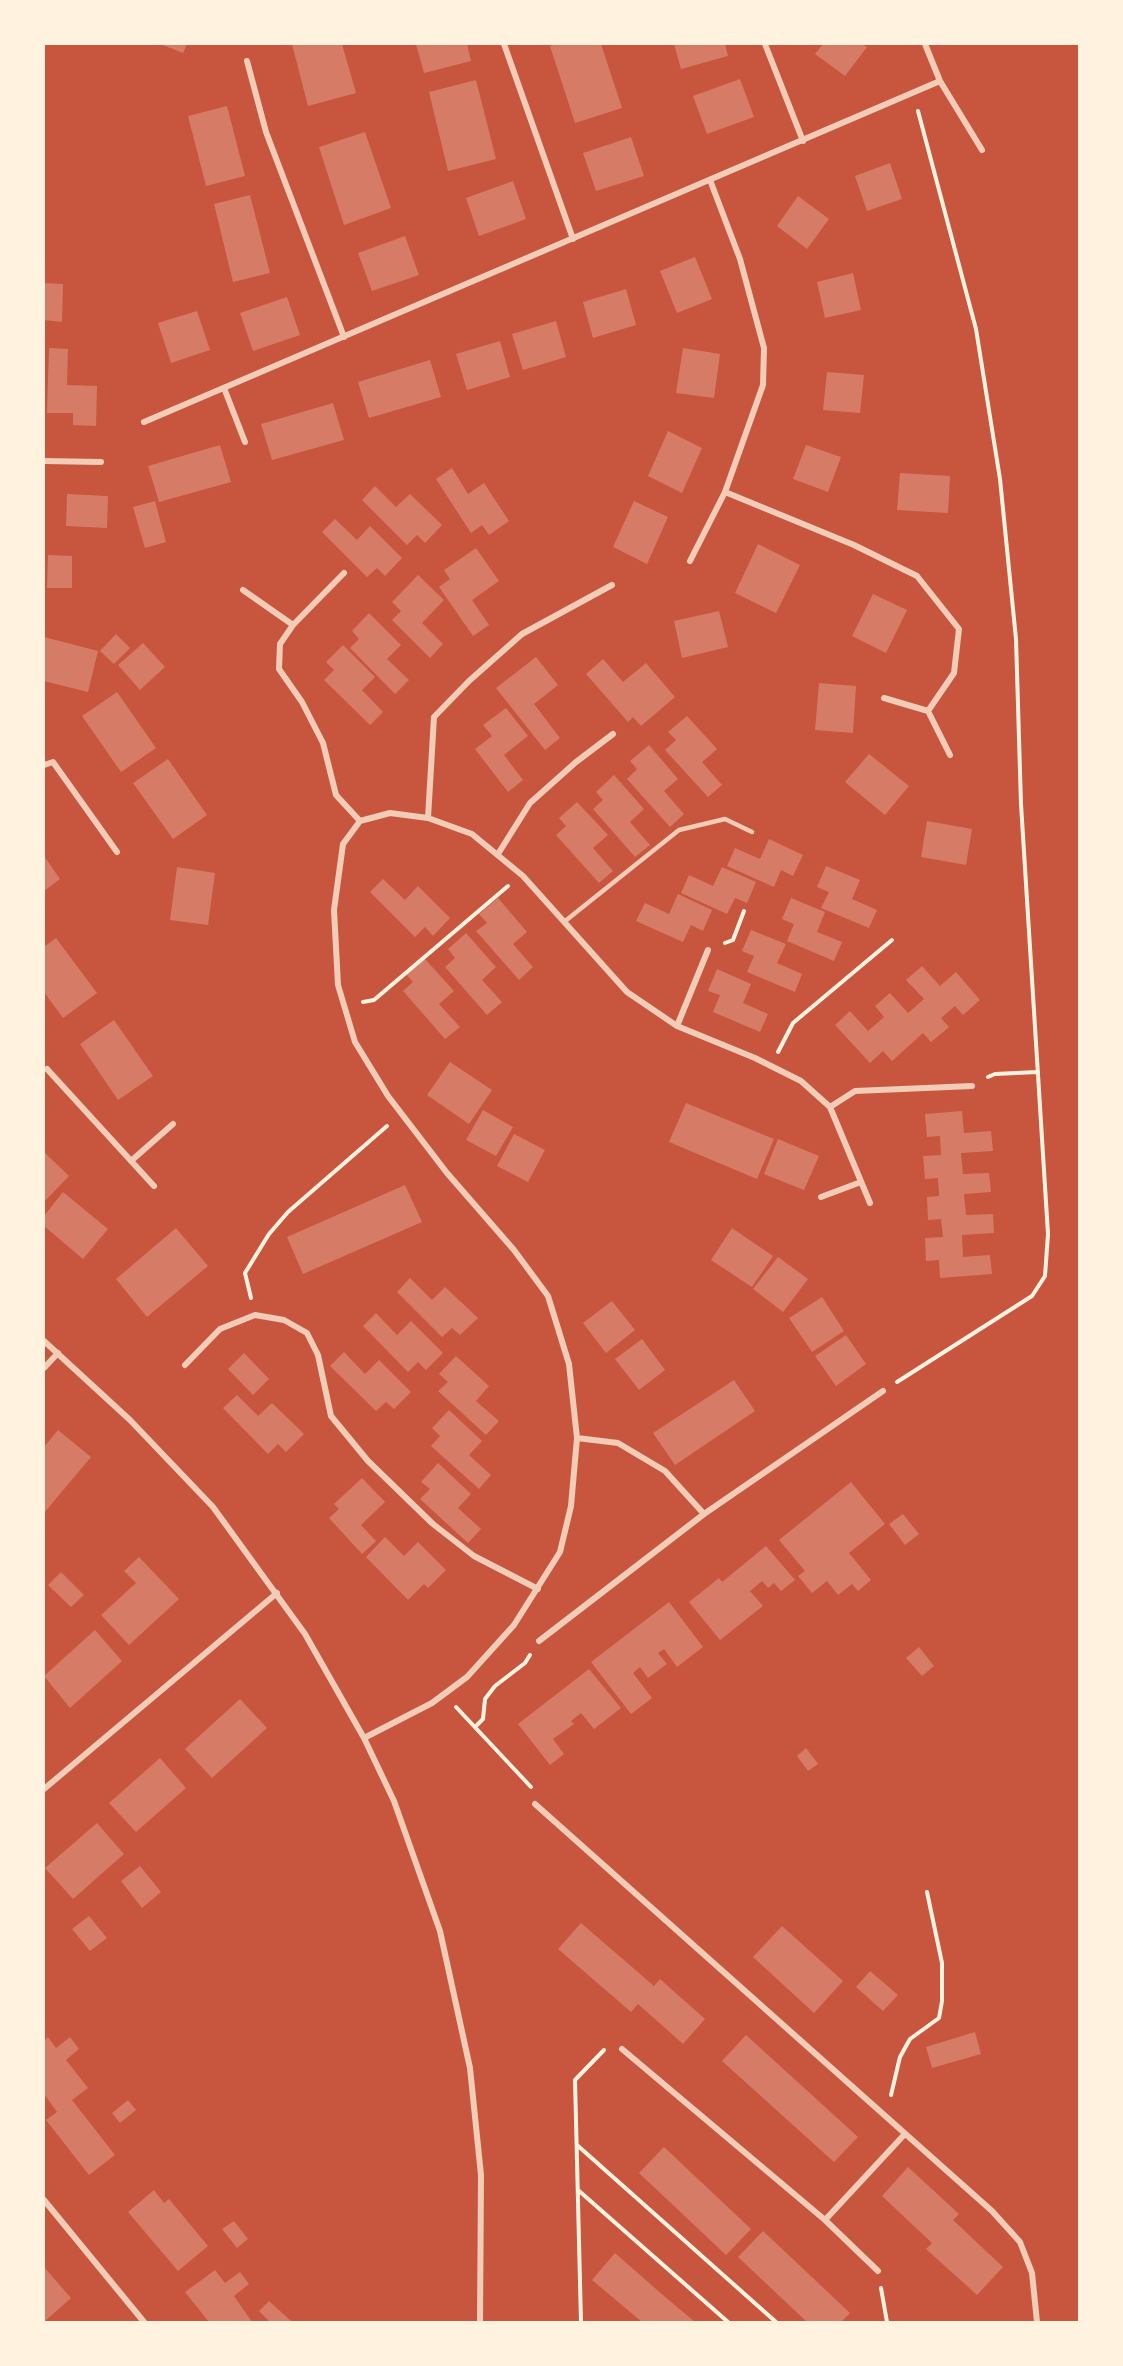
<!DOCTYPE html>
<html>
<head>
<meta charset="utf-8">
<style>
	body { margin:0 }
	#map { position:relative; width:1123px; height:2366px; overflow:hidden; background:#c8553d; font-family:"Public Sans",sans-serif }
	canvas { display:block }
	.frame { position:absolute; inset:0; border:45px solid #fff3e0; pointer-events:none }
</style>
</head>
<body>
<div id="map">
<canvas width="1123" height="2366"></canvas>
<div class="frame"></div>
</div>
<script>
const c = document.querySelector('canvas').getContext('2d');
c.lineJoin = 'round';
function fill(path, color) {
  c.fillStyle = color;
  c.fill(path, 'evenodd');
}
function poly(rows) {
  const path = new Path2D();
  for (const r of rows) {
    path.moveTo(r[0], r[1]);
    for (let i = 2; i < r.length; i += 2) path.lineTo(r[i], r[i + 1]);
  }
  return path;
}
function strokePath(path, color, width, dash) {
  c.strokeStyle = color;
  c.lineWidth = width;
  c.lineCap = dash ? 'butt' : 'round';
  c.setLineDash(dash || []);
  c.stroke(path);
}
fill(poly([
	[160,44,187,44,183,53],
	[292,44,342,44,356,93,308,106],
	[416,44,467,44,471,61,424,73],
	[557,44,601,44,622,108,575,123,550,46],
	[674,44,725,44,728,56,681,69],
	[823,44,862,44,867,47,845,76,815,54],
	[740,79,754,117,707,134,693,96],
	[476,80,496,159,448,171,429,92],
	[227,106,245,176,206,186,188,116],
	[365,132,391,208,344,225,319,147],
	[631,137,644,176,596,191,583,153],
	[890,163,902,199,867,211,855,176],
	[513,181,526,219,479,236,466,198],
	[250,195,270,273,233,282,214,204],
	[798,196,829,219,807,249,777,226],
	[405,236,419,275,372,291,358,253],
	[695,257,712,299,677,313,660,271],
	[853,273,861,310,825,318,817,282],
	[44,283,63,284,62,322,44,320],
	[626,289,636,325,593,338,583,302],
	[287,297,300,335,253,351,240,313],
	[197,311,210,350,171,363,158,323],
	[556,321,566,357,523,370,512,334],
	[500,341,510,377,467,390,456,354],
	[49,348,68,349,67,385,97,386,96,426,73,425,73,413,47,413],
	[683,348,720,354,714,398,676,393],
	[430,360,441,397,369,418,358,382],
	[827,372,864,375,860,413,823,410],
	[333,403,344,440,272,460,261,424],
	[668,431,702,448,682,493,648,476],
	[220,445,231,482,159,502,148,466],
	[806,445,841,457,828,492,793,479],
	[452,468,468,494,484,483,509,521,489,535,482,525,471,533,436,479],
	[900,473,950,476,948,513,897,510],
	[375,486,396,507,410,494,442,525,425,543,417,535,407,545,362,500],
	[67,494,108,496,107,528,66,526],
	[155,501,166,542,145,548,133,507],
	[634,501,668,517,647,564,613,547],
	[335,519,357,540,370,526,402,558,385,576,377,568,367,577,322,532],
	[758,544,800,565,776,613,735,593],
	[476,548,499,581,472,600,489,625,473,636,439,587,450,579,444,570],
	[48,555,72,556,72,588,47,588],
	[418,575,444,600,422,623,443,644,430,658,392,620,401,611,392,602],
	[873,594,907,610,886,653,852,636],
	[719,611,728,647,682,658,674,621],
	[369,613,401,645,387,659,409,680,395,694,350,648,359,639,352,631],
	[116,634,130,648,114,664,100,651],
	[44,637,98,651,88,692,44,681],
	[143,643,165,667,140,690,118,665],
	[343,645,375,677,362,690,383,712,370,725,324,680,334,670,326,662],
	[536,657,558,685,534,704,560,738,545,750,496,688],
	[603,659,623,682,646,663,675,697,641,726,633,717,628,722,586,674],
	[819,683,856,686,853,733,815,730],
	[117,692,156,748,121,772,82,716],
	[506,708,528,736,504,755,523,780,508,792,475,749,492,736,483,725],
	[687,716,717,749,702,762,722,785,708,797,665,750,676,740,668,732],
	[649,745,678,779,664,791,684,814,670,827,627,779,637,769,630,761],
	[869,754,909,786,885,815,845,782],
	[168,759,207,815,173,839,133,783],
	[614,775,644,809,630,822,650,845,635,857,593,809,603,800,596,792],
	[577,802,608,835,593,848,613,871,599,883,556,835,566,826,559,818],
	[927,821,972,829,966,865,921,857],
	[769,839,803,855,793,876,781,870,774,887,727,866,735,848,760,859],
	[44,856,60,879,44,891],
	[826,866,860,880,852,899,877,910,869,928,821,908,829,892,817,887],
	[177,867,215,873,208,925,170,920],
	[722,867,756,882,747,903,735,898,727,914,681,893,689,875,713,886],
	[383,879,405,900,418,886,450,918,433,936,425,927,415,937,370,892],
	[678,894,712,910,703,931,691,925,683,942,636,921,645,903,669,914],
	[498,898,527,932,513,944,533,967,519,980,476,931,487,923,479,914],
	[791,898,825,912,817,932,842,942,834,961,787,941,794,924,782,919],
	[751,930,786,944,777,963,802,974,795,992,747,972,754,956,742,951],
	[466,933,496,967,482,980,502,1002,487,1015,445,967,455,958,448,949],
	[56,938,97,993,63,1018,44,992,44,947],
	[424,958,454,991,439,1004,460,1027,445,1039,403,991,413,982,406,974],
	[922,966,940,986,956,972,980,1000,963,1015,955,1006,941,1018,949,1027,931,1042,923,1033,892,1061,883,1051,870,1063,835,1025,850,1011,868,1031,884,1017,875,1006,890,993,908,1013,924,999,906,980],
	[717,969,751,984,743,1003,768,1014,760,1032,713,1012,720,995,708,991],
	[114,1020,153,1076,118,1100,80,1044],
	[450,1062,492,1090,469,1124,427,1095],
	[686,1103,774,1139,757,1179,669,1142],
	[483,1110,513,1127,496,1156,466,1140],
	[962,1111,964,1133,991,1131,993,1151,961,1153,963,1174,989,1173,991,1192,964,1194,966,1215,993,1214,994,1233,962,1235,963,1257,990,1255,992,1274,940,1278,939,1260,926,1261,925,1238,943,1237,941,1219,928,1220,927,1197,939,1196,938,1178,925,1179,923,1156,941,1155,940,1136,927,1137,925,1114],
	[514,1134,545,1150,528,1182,497,1166],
	[778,1139,819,1156,804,1190,764,1174],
	[44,1152,69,1176,44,1202],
	[405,1185,422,1222,303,1274,287,1237],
	[63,1192,108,1229,83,1259,44,1226,44,1216],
	[176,1228,208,1266,147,1317,116,1279],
	[732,1228,773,1256,752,1287,711,1260],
	[778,1257,808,1279,783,1312,753,1289],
	[410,1278,432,1300,445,1287,478,1318,460,1335,452,1328,442,1337,397,1292],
	[822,1297,844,1331,812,1352,789,1318],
	[612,1301,635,1330,606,1353,583,1323],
	[376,1313,397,1335,411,1321,443,1353,426,1370,418,1362,408,1372,363,1326],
	[846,1335,866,1364,836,1386,815,1356],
	[642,1339,665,1370,639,1390,615,1359],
	[344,1352,365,1374,379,1360,411,1392,394,1409,386,1402,376,1411,330,1366],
	[244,1353,269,1379,253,1395,228,1369],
	[456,1356,489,1386,476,1401,499,1421,486,1435,438,1391,448,1382,439,1374],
	[734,1380,755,1411,675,1465,653,1433],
	[237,1395,258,1416,272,1403,304,1434,286,1452,278,1444,268,1454,223,1408],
	[449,1410,482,1441,469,1455,491,1475,479,1489,431,1446,440,1436,432,1428],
	[58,1430,91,1457,44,1513,44,1447],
	[438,1463,471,1494,458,1508,481,1529,468,1543,420,1499,430,1489,421,1482],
	[362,1478,385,1502,361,1525,376,1541,362,1554,329,1518,339,1509,334,1504],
	[851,1482,885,1524,849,1553,871,1580,858,1591,852,1584,838,1595,827,1581,812,1593,798,1576,805,1571,779,1540],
	[903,1514,919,1534,905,1545,889,1524],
	[385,1537,404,1556,418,1542,446,1570,428,1588,424,1584,408,1600,366,1557],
	[766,1546,795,1580,781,1591,774,1583,768,1588,762,1581,750,1591,763,1606,720,1640,689,1602,719,1578,722,1582],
	[139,1557,179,1599,129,1645,101,1615,136,1583,124,1571],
	[61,1572,84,1595,71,1607,48,1585],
	[669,1602,703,1647,677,1667,664,1649,658,1653,667,1664,648,1678,640,1667,633,1673,652,1698,631,1714,591,1662],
	[95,1630,122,1661,70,1708,44,1676],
	[919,1647,934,1666,922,1676,906,1658],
	[589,1669,621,1708,594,1729,581,1713,571,1721,574,1724,553,1739,564,1754,550,1765,518,1724],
	[240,1699,267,1728,212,1778,185,1749],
	[806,1748,818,1764,808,1771,797,1756],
	[160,1758,186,1788,136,1832,109,1803],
	[97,1823,124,1854,73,1899,45,1868],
	[140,1866,161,1892,142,1908,121,1881],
	[89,1916,107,1938,90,1951,72,1929],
	[581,1923,654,1986,660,1979,705,2019,683,2044,638,2004,631,2012,558,1949],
	[782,1926,843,1981,814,2013,753,1957],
	[870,1971,898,1995,883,2011,856,1987],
	[975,2032,981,2054,932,2068,926,2047],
	[746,2035,858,2137,834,2162,722,2061],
	[48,2037,56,2048,70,2037,79,2049,66,2060,88,2088,72,2100,115,2155,89,2175,46,2120,57,2112,44,2094,44,2041],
	[128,2100,136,2110,120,2123,112,2113],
	[664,2147,751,2229,726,2255,639,2173],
	[908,2167,959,2214,953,2220,1003,2267,977,2295,926,2249,932,2243,882,2196],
	[154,2190,164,2203,169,2199,208,2246,178,2271,128,2212],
	[234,2221,248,2239,237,2248,222,2229],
	[763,2231,850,2313,841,2322,807,2322,738,2257],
	[615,2253,664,2296,695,2322,642,2322,592,2280],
	[44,2267,71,2298,44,2322],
	[215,2270,225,2283,240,2272,249,2284,234,2296,252,2322,209,2322,185,2292],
	[269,2301,280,2311,292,2322,270,2322,259,2311]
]), '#d67c66');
strokePath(poly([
	[725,943,733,940,744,911],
	[363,1002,374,1000,508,886],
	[778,1052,793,1023,892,940],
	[988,1077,995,1074,1037,1072],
	[251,1298,245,1273,269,1234,288,1212,387,1126],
	[897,1382,1032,1296,1045,1276,1048,1234,1021,804,1016,639,1000,479,976,329,918,111],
	[456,1707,531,1787],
	[475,1727,483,1719,485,1699,495,1686,525,1663,530,1655],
	[891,2095,900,2057,910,2039,939,2018,942,2001,942,1963,927,1892],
	[577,2145,776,2322],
	[578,2190,728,2322],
	[881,2288,887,2322],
	[581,2322,575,2080,604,2050]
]), '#fff3e0', 4);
strokePath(poly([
	[564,922,679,830,725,819,752,832]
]), '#f1ccb7', 4.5);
strokePath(poly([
	[504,44,573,239],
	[765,44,803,141],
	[925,44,940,81,982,150],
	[247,61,266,132,344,337],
	[224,388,245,442],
	[144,422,940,81],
	[44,461,101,462],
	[725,492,854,545,917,576,959,629,954,673,928,711],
	[690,561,725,492,763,385,764,348,740,259,710,180],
	[344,573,293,625,280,644,279,669,302,702,323,743,336,795,360,821],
	[243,590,293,625],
	[884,698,928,711,950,755],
	[44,765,53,762,117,852],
	[428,818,434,717,469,681,522,634,612,585],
	[498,854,530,803,576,762,613,734],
	[677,1026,708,950],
	[47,1069,154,1186],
	[830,1107,855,1091,972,1086],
	[131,1161,173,1124],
	[821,1197,861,1182],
	[44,1341,130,1420,213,1507,305,1634,364,1738,394,1801,440,1931,470,2068,481,2175,480,2322],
	[185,1365,220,1329,255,1315,284,1320,307,1333,318,1355,331,1416,368,1461,433,1524,474,1556,538,1589],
	[44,1368,58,1353],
	[577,1438,618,1443,665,1471,704,1514],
	[539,1641,704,1514,883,1391],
	[364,1738,432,1703,467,1677,514,1625,560,1552,571,1506,577,1438,569,1364,548,1296,514,1250,447,1173,388,1096,355,1042,338,985,334,910,343,844,360,821,390,813,428,818,472,834,523,876,627,992,677,1026,755,1058,801,1081,830,1107,870,1203],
	[44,1789,277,1593],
	[535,1804,992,2211,1020,2242,1032,2273,1037,2322],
	[622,2049,825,2220,878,2271],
	[44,2200,144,2322],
	[825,2220,903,2136]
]), '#f1ccb7', 6);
</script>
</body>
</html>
